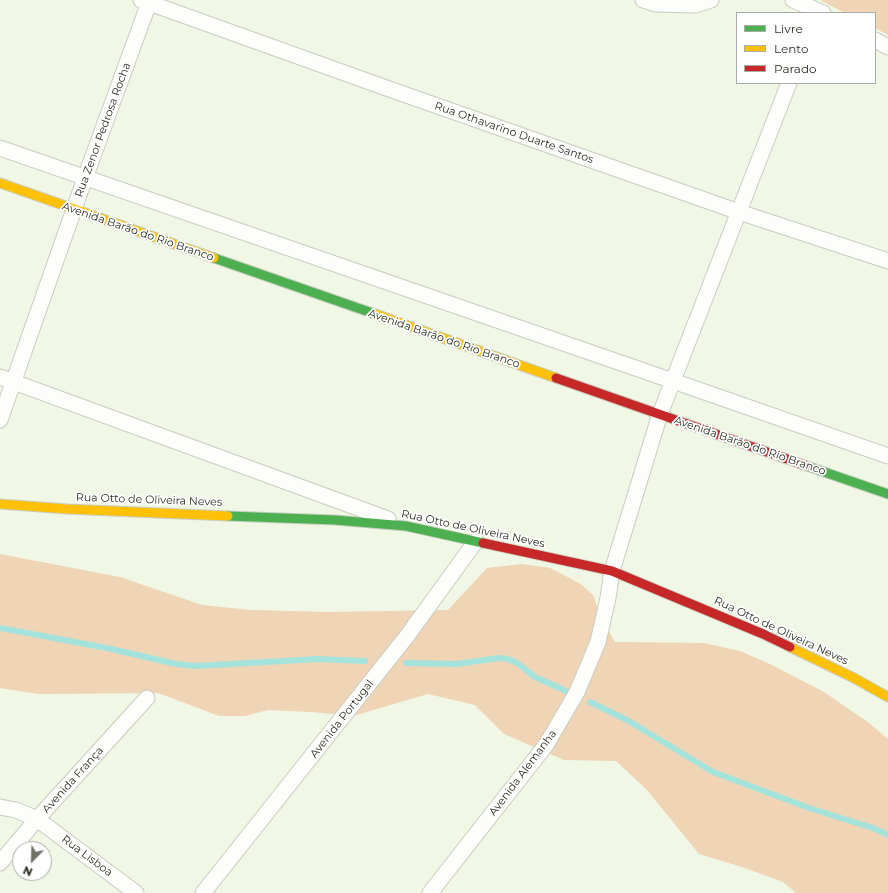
<!DOCTYPE html>
<html>
<head>
<meta charset="utf-8">
<style>
	body { margin:0 }
	#map { position:relative; width:888px; height:893px; overflow:hidden; background:#f0f7e5; font-family:Montserrat,sans-serif }
	canvas { display:block }
	.legend { position:absolute; left:736px; top:12px; width:140px; height:72px; box-sizing:border-box; background:#fff; border:1px solid #a9aba7; margin:0; padding:5px 7px; list-style:none; font-size:12px; color:#292e22 }
	.legend li { display:flex; align-items:center; gap:8px; height:20px }
	.legend b { width:20px; border:1px solid #a9aba7 }
	.north { position:absolute; left:12px; top:841px; width:40px; height:40px; box-sizing:border-box; background:#fff; border:1px solid #a9aba7; border-radius:50%; rotate:203deg; font-size:11px; font-weight:700; line-height:16px; text-align:center; color:#292e22 }
	.north::after { content:''; display:block; margin:auto; width:14px; height:18px; background:#6f7466; clip-path:polygon(50% 0,100% 100%,50% 72%,0 100%) }
</style>
</head>
<body>
<div id="map">
<canvas width="888" height="893"></canvas>
<ul class="legend">
<li><b style="height:5px;background:#4caf50"></b>Livre</li>
<li><b style="height:5px;background:#ffc107"></b>Lento</li>
<li><b style="height:5px;background:#c62828"></b>Parado</li>
</ul>
<div class="north">N</div>
</div>
<script>
const c = document.querySelector('canvas').getContext('2d');
c.lineJoin = 'round';
function fill(path, color) {
  c.fillStyle = color;
  c.fill(path, 'evenodd');
}
function poly(rows) {
  const path = new Path2D();
  for (const r of rows) {
    path.moveTo(r[0], r[1]);
    for (let i = 2; i < r.length; i += 2) path.lineTo(r[i], r[i + 1]);
  }
  return path;
}
function strokePath(path, color, width, dash) {
  c.strokeStyle = color;
  c.lineWidth = width;
  c.lineCap = dash ? 'butt' : 'round';
  c.setLineDash(dash || []);
  c.stroke(path);
}
function write(font, color, halo, rows, align = 'center') {
  c.font = font + ' Montserrat,sans-serif';
  c.lineWidth = 3.5;
  c.setLineDash([]);
  c.textBaseline = 'middle';
  c.strokeStyle = halo;
  c.fillStyle = color;
  for (const [text, x, y, turn = 0] of rows) {
    c.save();
    c.translate(x, y);
    c.rotate((+turn || 0) * Math.PI / 180);
    c.textAlign = isNaN(turn) ? turn : align;
    if (halo) c.strokeText(text, 0, 0);
    c.fillText(text, 0, 0);
    c.restore();
  }
}
fill(poly([
	[820,0,888,0,888,35,875,28,875,13,845,13],
	[0,554,120,577,202,605,251,610,328,612,448,610,487,568,522,564,550,568,581,584,594,596,599,615,615,642,704,643,740,651,770,664,824,692,869,723,888,739,888,893,796,893,783,882,742,867,699,854,647,790,616,761,564,760,504,734,475,705,428,694,353,716,311,712,268,710,245,716,219,716,158,693,39,694,0,688]
]), '#efd4b6');
strokePath(poly([
	[0,628,107,648,176,664,197,666,318,659,365,661],
	[406,663,457,664,499,658,508,659,517,663,535,677,566,691],
	[590,702,627,720,713,772,809,808,873,828,888,835]
]), '#a4e3dc', 6);
const street = poly([
	[141,0,392,90,739,212,888,261],
	[643,0,655,4,695,5,711,0],
	[793,0,823,13],
	[875,40,888,47],
	[0,148,673,381,888,456],
	[0,377,388,519],
	[0,420,85,178,150,0],
	[0,807,16,810,37,819,136,893],
	[0,863,37,819,147,698],
	[203,893,407,636,476,541],
	[430,893,546,745,577,692,598,642,608,598,612,571,660,414,789,83]
]);
const fast = poly([
	[214,258,375,314],
	[807,466,888,494],
	[228,516,335,520,406,526,483,543]
]);
const slow = poly([
	[0,183,214,258],
	[375,314,556,378],
	[0,504,67,509,228,516],
	[790,647,854,678,888,697]
]);
const jam = poly([
	[556,378,807,466],
	[483,543,612,571,763,634,790,647]
]);
strokePath(street, '#c7cdbf', 17);
strokePath(fast, '#c7cdbf', 11);
strokePath(slow, '#c7cdbf', 11);
strokePath(jam, '#c7cdbf', 11);
strokePath(street, '#fdfefb', 15);
strokePath(fast, '#4caf50', 9);
strokePath(slow, '#ffc107', 9);
strokePath(jam, '#c62828', 9);
write('11px', '#292e22', '#fff', [
	["Rua Zenor Pedrosa Rocha",103,130,-70],
	["Rua Othavarino Duarte Santos",514,133,19],
	["Avenida Barão do Rio Branco",138,232,19],
	["Avenida Barão do Rio Branco",444,339,19],
	["Avenida Barão do Rio Branco",750,446,19],
	["Rua Otto de Oliveira Neves",149,500,2],
	["Rua Otto de Oliveira Neves",473,529,12],
	["Rua Otto de Oliveira Neves",781,631,25],
	["Avenida Portugal",342,719,-52],
	["Avenida Alemanha",523,773,-53],
	["Avenida França",73,780,-48],
	["Rua Lisboa",87,856,37]
]);
</script>
</body>
</html>
